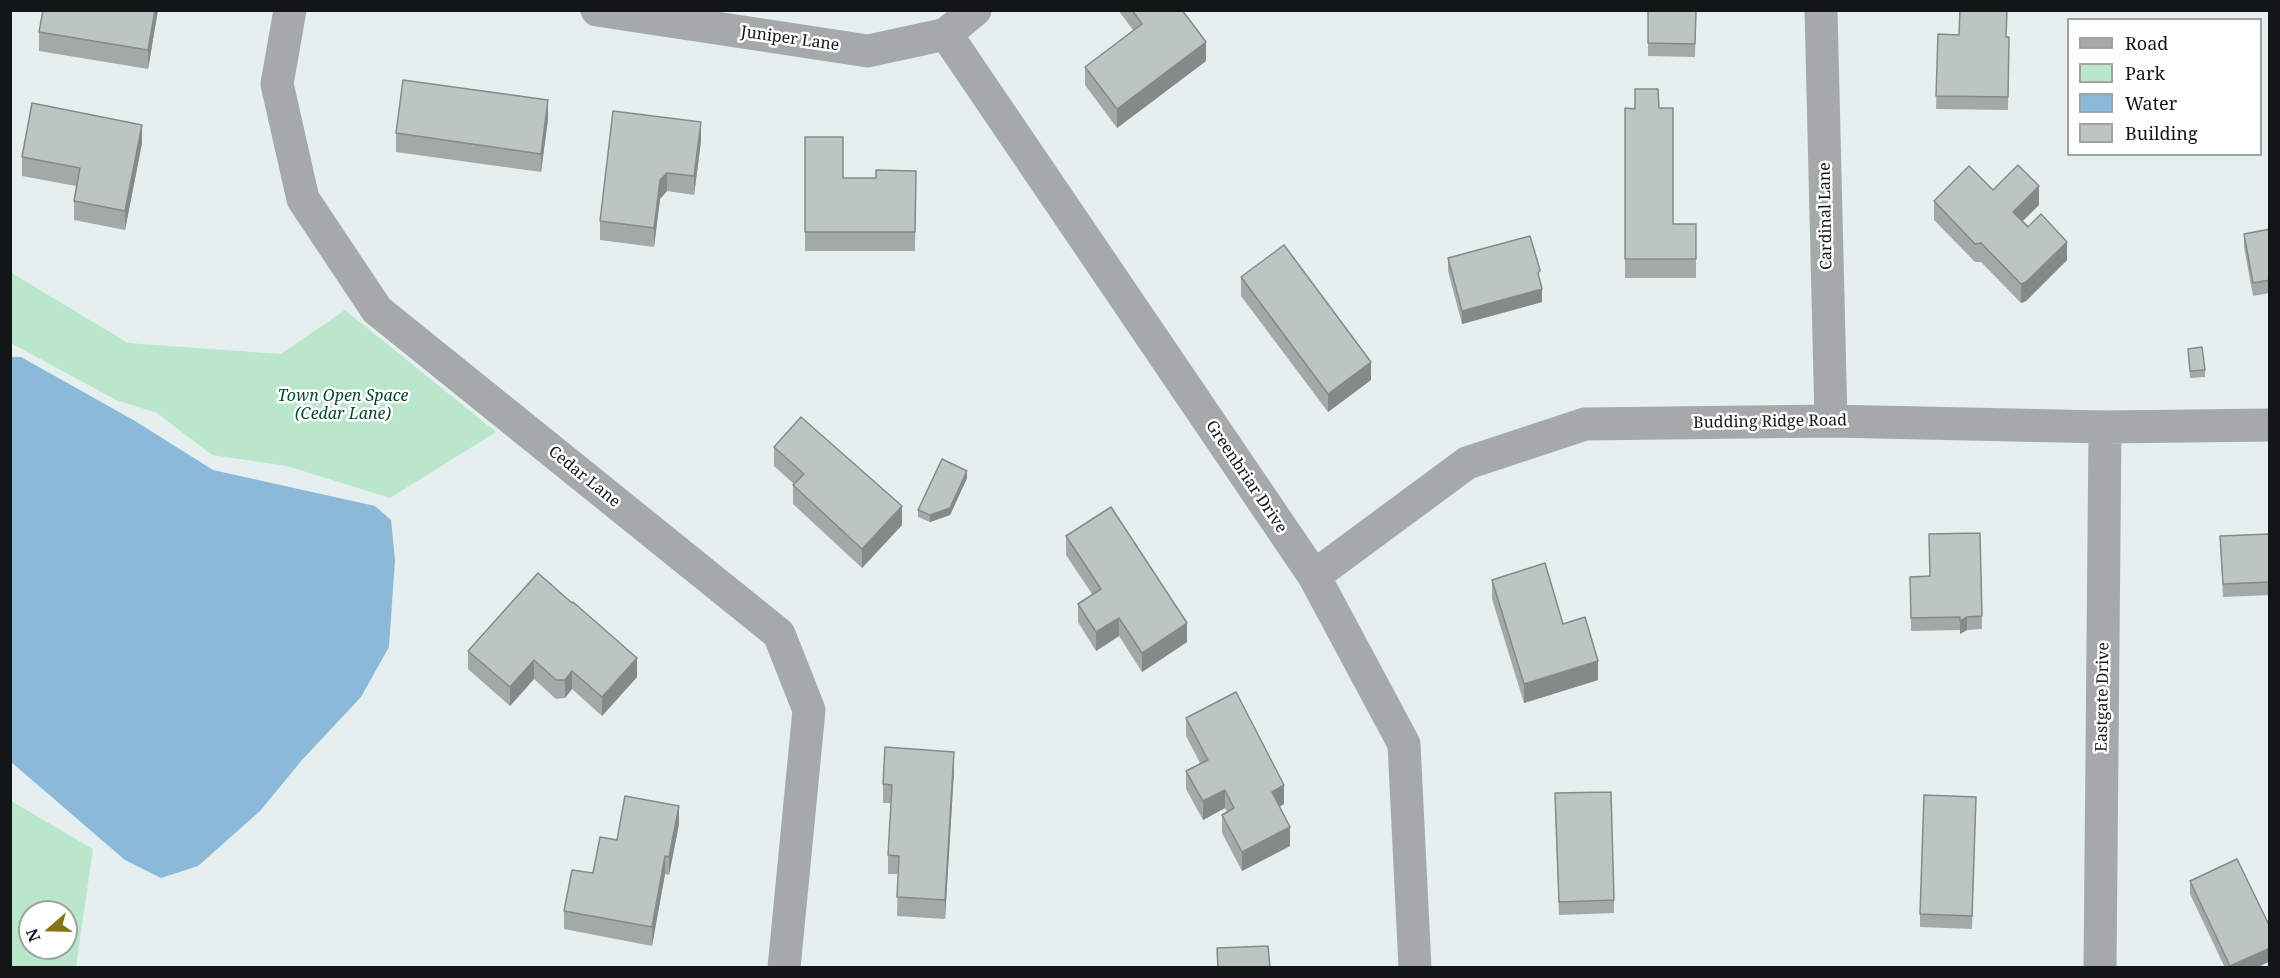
<!DOCTYPE html>
<html>
<head>
<meta charset="utf-8">
<style>
	body { margin:0 }
	#map { position:relative; width:2280px; height:978px; overflow:hidden; background:#e6efef; font-family:"Noto Serif",serif }
	canvas { display:block }
	.frame { position:absolute; inset:0; border:12px solid #131616; pointer-events:none }
	.legend { position:absolute; left:2067px; top:18px; width:195px; height:138px; box-sizing:border-box; background:#fff; border:2px solid #a1a2a2; margin:0; padding:8px 10px; list-style:none; font-size:18px; color:#131616 }
	.legend li { display:flex; align-items:center; gap:12px; height:30px }
	.legend b { width:30px; border:2px solid #a1a2a2 }
	.north { position:absolute; left:18px; top:900px; width:60px; height:60px; box-sizing:border-box; background:#fff; border:2px solid #a1a2a2; border-radius:50%; rotate:250deg; font-size:16px; font-weight:700; line-height:24px; text-align:center; color:#131616 }
	.north::after { content:''; display:block; margin:auto; width:21px; height:27px; background:#857315; clip-path:polygon(50% 0,100% 100%,50% 72%,0 100%) }
</style>
</head>
<body>
<div id="map">
<canvas width="2280" height="978"></canvas>
<div class="frame"></div>
<ul class="legend">
<li><b style="height:8px;background:#a5a9aa"></b>Road</li>
<li><b style="height:16px;background:#bae6cc"></b>Park</li>
<li><b style="height:16px;background:#8ab9d9"></b>Water</li>
<li><b style="height:16px;background:#bdc5c2"></b>Building</li>
</ul>
<div class="north">N</div>
</div>
<script>
const c = document.querySelector('canvas').getContext('2d');
c.lineJoin = 'round';
function fill(path, color) {
  c.fillStyle = color;
  c.fill(path, 'evenodd');
}
function poly(rows) {
  const path = new Path2D();
  for (const r of rows) {
    path.moveTo(r[0], r[1]);
    for (let i = 2; i < r.length; i += 2) path.lineTo(r[i], r[i + 1]);
  }
  return path;
}
function strokePath(path, color, width, dash) {
  c.strokeStyle = color;
  c.lineWidth = width;
  c.lineCap = dash ? 'butt' : 'round';
  c.setLineDash(dash || []);
  c.stroke(path);
}
function write(font, color, halo, rows, align = 'center') {
  c.font = font + ' "Noto Serif",serif';
  c.lineWidth = 5;
  c.setLineDash([]);
  c.textBaseline = 'middle';
  c.strokeStyle = halo;
  c.fillStyle = color;
  for (const [text, x, y, turn = 0] of rows) {
    c.save();
    c.translate(x, y);
    c.rotate((+turn || 0) * Math.PI / 180);
    c.textAlign = isNaN(turn) ? turn : align;
    if (halo) c.strokeText(text, 0, 0);
    c.fillText(text, 0, 0);
    c.restore();
  }
}
fill(poly([
	[10,272,128,343,281,354,345,310,496,432,390,498,287,466,212,455,157,413,116,400,11,343],
	[11,801,93,849,76,967,11,967],
	[30,912,66,912,66,948,30,948]
]), '#bae6cc');
fill(poly([
	[10,357,21,357,135,421,213,470,375,506,391,520,395,560,389,647,361,697,302,760,260,811,198,866,161,878,125,860,11,762]
]), '#8ab9d9');
strokePath(poly([
	[290,10,277,84,303,199,377,310,779,634,809,710,784,968],
	[597,10,868,51,946,34,975,10],
	[1821,10,1831,421],
	[946,34,1314,576,1404,744,1415,968],
	[1314,576,1467,463,1585,424,1831,421,2105,427,2270,425],
	[2100,968,2105,427]
]), '#a5a9aa', 33);
fill(poly([
	[158,10,148,69,39,51,39,32],
	[1118,10,1182,10,1206,61,1117,128,1085,85,1085,67,1133,30],
	[1648,10,1696,10,1695,57,1648,56],
	[1938,34,2009,37,2008,110,1936,109],
	[1625,108,1659,108,1673,224,1696,224,1696,278,1625,278],
	[548,119,541,172,396,152,396,133],
	[805,137,843,178,876,178,916,171,915,251,805,251],
	[701,141,694,195,667,191,660,199,654,247,600,240,600,221],
	[142,143,125,230,74,220,74,201,76,186,22,176,22,157],
	[1993,190,2039,205,2023,221,2067,260,2026,301,2021,303,1981,262,1975,262,1934,220,1934,201],
	[2270,229,2270,293,2253,296,2244,247,2244,234],
	[1448,258,1542,302,1462,324,1448,271],
	[1241,277,1371,380,1328,412,1241,296],
	[2188,349,2205,370,2205,377,2190,378],
	[774,447,902,525,862,568,793,504,793,485,794,484,774,466],
	[967,478,950,515,930,522,918,517,918,510],
	[1980,533,1982,629,1967,630,1960,634,1960,630,1911,631,1910,577,1929,576],
	[2270,534,2270,595,2223,597,2220,536],
	[1066,536,1187,642,1142,672,1119,636,1096,651,1078,622,1078,604,1092,594,1066,555],
	[1492,580,1563,624,1598,680,1524,703,1492,599],
	[468,651,637,677,602,716,572,689,565,698,556,699,534,679,510,706,468,669],
	[1186,718,1284,804,1279,807,1290,846,1242,871,1222,833,1222,815,1227,812,1225,808,1203,820,1186,789,1186,771,1200,763,1186,736],
	[954,771,945,919,897,916,898,874,888,874,888,855,891,803,883,803,883,784],
	[1976,797,1972,929,1920,927,1920,914],
	[1555,806,1614,900,1614,913,1559,915],
	[679,824,669,875,665,874,652,946,564,929,564,911,593,873,617,840],
	[2190,881,2270,927,2270,961,2256,968,2225,968,2190,894]
]), '#a3a9a7');
fill(poly([
	[155,10,158,10,148,69,148,50],
	[1206,42,1206,61,1117,128,1117,109],
	[548,100,548,119,541,172,541,154],
	[701,122,701,141,694,195,694,176],
	[142,125,142,143,125,230,125,211],
	[667,173,667,191,660,199,654,247,654,228,660,180],
	[2039,186,2039,205,2013,230,2013,212],
	[2067,242,2067,260,2026,301,2021,303,2021,284],
	[1542,289,1542,302,1462,324,1462,311],
	[1371,362,1371,380,1328,412,1328,394],
	[967,471,967,478,950,515,930,522,930,515],
	[902,506,902,525,862,568,862,549],
	[1967,617,1967,630,1960,634,1960,621],
	[1119,618,1119,636,1096,651,1096,632],
	[1187,623,1187,642,1142,672,1142,653],
	[637,658,637,677,602,716,602,697],
	[534,660,534,679,510,706,510,687],
	[1598,661,1598,680,1524,703,1524,684],
	[572,671,572,689,565,698,565,680],
	[954,752,954,771,945,919,945,900],
	[1284,785,1284,804,1272,811,1272,792],
	[1225,790,1225,808,1203,820,1203,801],
	[679,806,679,824,669,875,669,857],
	[1290,827,1290,846,1242,871,1242,852],
	[665,856,665,874,652,946,652,927],
	[2270,948,2270,961,2256,968,2230,968,2230,966]
]), '#848a88');
const building = poly([
	[43,10,155,10,148,50,39,32,43,10],
	[1132,10,1182,10,1206,42,1117,109,1085,67,1142,24,1132,10],
	[1648,10,1696,10,1695,44,1648,43,1648,10],
	[1960,10,2007,10,2006,37,2009,37,2008,97,1936,96,1938,34,1959,35,1960,10],
	[403,80,548,100,541,154,396,133,403,80],
	[1635,89,1658,89,1659,108,1673,108,1673,224,1696,224,1696,259,1625,259,1625,108,1635,109,1635,89],
	[32,103,142,125,125,211,74,201,80,168,22,157,32,103],
	[613,111,701,122,694,176,667,173,660,180,654,228,600,221,613,111],
	[805,137,843,137,843,178,876,178,876,170,916,171,915,232,805,232,805,137],
	[2018,165,2039,186,2013,212,2028,227,2041,214,2067,242,2026,282,2021,284,1981,243,1975,244,1934,201,1969,166,1993,190,2018,165],
	[2270,229,2270,280,2253,283,2244,234,2270,229],
	[1530,236,1540,270,1538,273,1542,289,1462,311,1448,258,1530,236],
	[1284,245,1371,362,1328,394,1241,277,1284,245],
	[2202,347,2205,370,2190,371,2188,349,2202,347],
	[801,417,902,506,862,549,793,485,804,474,774,447,801,417],
	[942,459,967,471,950,508,930,515,918,510,942,459],
	[1111,507,1187,623,1142,653,1119,618,1096,632,1078,604,1101,589,1066,536,1111,507],
	[1980,533,1982,616,1967,617,1960,621,1960,617,1911,618,1910,577,1930,576,1929,534,1980,533],
	[2270,534,2270,582,2223,584,2220,536,2270,534],
	[1545,563,1563,624,1585,617,1598,661,1524,684,1492,580,1545,563],
	[538,573,572,603,573,602,637,658,602,697,572,671,565,680,556,680,534,660,510,687,468,651,538,573],
	[1236,692,1284,785,1272,792,1290,827,1242,852,1222,815,1234,808,1225,790,1203,801,1186,771,1208,760,1186,718,1236,692],
	[885,747,954,752,945,900,897,897,899,856,888,855,892,785,883,784,885,747],
	[1611,792,1614,900,1559,902,1555,793,1611,792],
	[1924,795,1976,797,1972,916,1920,914,1924,795],
	[625,796,679,806,669,857,665,856,652,927,564,911,572,870,593,873,600,837,617,840,625,796],
	[2237,859,2270,927,2270,948,2230,966,2190,881,2237,859],
	[1268,946,1270,968,1218,968,1217,948,1268,946]
]);
fill(building, '#bdc5c2');
strokePath(building, '#848a88', 1.5);
write('16px', '#131616', '#fff', [
	["Juniper Lane",790,39,8],
	["Cardinal Lane",1826,216,-91],
	["Budding Ridge Road",1770,422,-1],
	["Cedar Lane",584,477,39],
	["Greenbriar Drive",1246,477,56],
	["Eastgate Drive",2103,697,-89]
]);
write('italic 16px', '#05472b', '#fff', [
	["Town Open Space",343,396],
	["(Cedar Lane)",343,414]
]);
</script>
</body>
</html>
